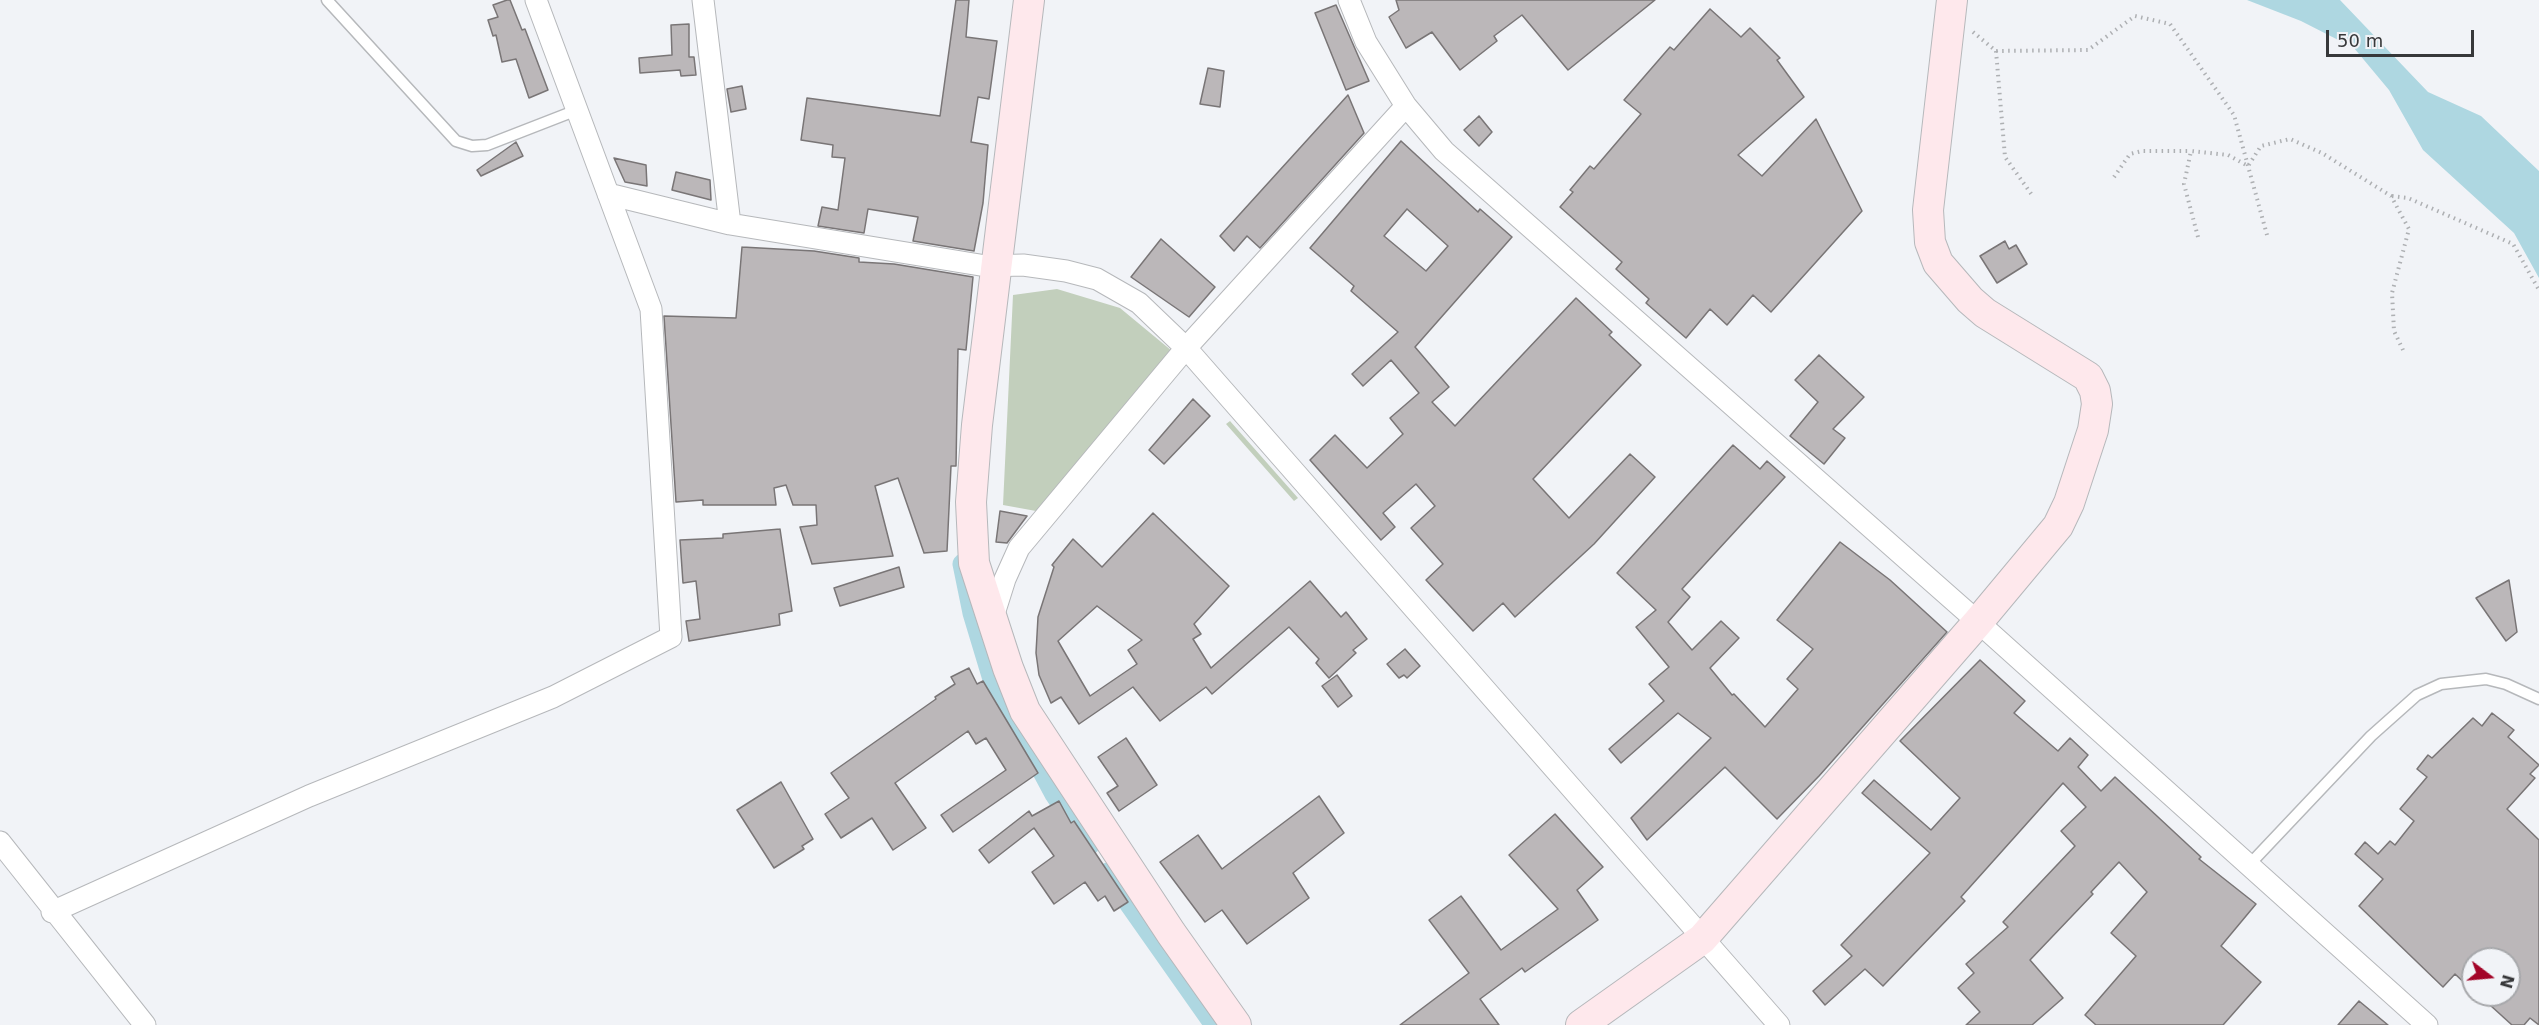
<!DOCTYPE html>
<html>
<head>
<meta charset="utf-8">
<style>
	body { margin:0 }
	#map { position:relative; width:2539px; height:1025px; overflow:hidden; background:#f1f3f7; font-family:"DejaVu Sans",sans-serif }
	canvas { display:block }
	.north { position:absolute; left:2461px; top:947px; width:60px; height:60px; box-sizing:border-box; background:#f1f3f7; border:2px solid #a7a8ab; border-radius:50%; rotate:106deg; font-size:16px; font-weight:700; line-height:24px; text-align:center; color:#37383a }
	.north::after { content:''; display:block; margin:auto; width:21px; height:27px; background:#a30428; clip-path:polygon(50% 0,100% 100%,50% 72%,0 100%) }
	.scale { position:absolute; left:2326px; top:30px; width:148px; height:27px; box-sizing:border-box; border:3px solid #37383a; border-top:0; padding-left:8px; font-size:18px; line-height:21px; white-space:nowrap; color:#37383a; -webkit-text-stroke:4px #f1f3f7; paint-order:stroke }
</style>
</head>
<body>
<div id="map">
<canvas width="2539" height="1025"></canvas>
<div class="north">N</div>
<div class="scale">50 m</div>
</div>
<script>
const c = document.querySelector('canvas').getContext('2d');
c.lineJoin = 'round';
function fill(path, color) {
  c.fillStyle = color;
  c.fill(path, 'evenodd');
}
function poly(rows) {
  const path = new Path2D();
  for (const r of rows) {
    path.moveTo(r[0], r[1]);
    for (let i = 2; i < r.length; i += 2) path.lineTo(r[i], r[i + 1]);
  }
  return path;
}
function strokePath(path, color, width, dash) {
  c.strokeStyle = color;
  c.lineWidth = width;
  c.lineCap = dash ? 'butt' : 'round';
  c.setLineDash(dash || []);
  c.stroke(path);
}
fill(poly([
	[1057,289,1120,308,1172,351,1036,511,1003,505,1013,295],
	[1230,421,1298,498,1294,501,1226,424]
]), '#c2cfbc');
fill(poly([
	[2247,0,2340,0,2428,92,2481,116,2539,171,2539,278,2514,233,2423,150,2389,90,2354,48,2301,21]
]), '#aed7e1');
strokePath(poly([
	[963,564,973,613,992,676,1055,794,1089,845],
	[1108,873,1215,1025]
]), '#aed7e1', 21);
const building = poly([
	[507,0,510,0,522,30,525,29,548,90,529,98,516,59,502,62,496,35,493,36,488,20,498,17,493,5,507,0],
	[956,0,969,0,966,37,997,41,989,99,978,97,971,142,988,145,983,203,974,251,913,241,918,217,868,209,864,233,818,226,822,207,838,210,845,158,832,157,833,145,801,140,807,98,940,116,956,0],
	[1396,0,1655,0,1568,70,1522,15,1494,36,1497,41,1460,70,1432,32,1406,48,1389,17,1399,10,1396,0],
	[1336,5,1369,81,1346,90,1315,13,1336,5],
	[1710,9,1741,37,1750,28,1780,58,1777,60,1804,97,1738,155,1762,176,1816,119,1862,211,1771,312,1753,295,1727,325,1710,309,1686,338,1646,303,1649,299,1616,269,1622,262,1560,207,1573,192,1570,190,1590,166,1594,169,1641,114,1624,100,1670,47,1674,50,1710,9],
	[689,24,689,57,694,57,696,75,681,76,680,70,640,73,639,58,672,55,671,25,689,24],
	[1208,68,1224,71,1220,107,1200,104,1208,68],
	[742,86,746,109,731,112,727,89,742,86],
	[1348,95,1364,133,1260,248,1247,236,1234,251,1220,236,1348,95],
	[1479,116,1492,132,1479,146,1464,130,1479,116],
	[1401,141,1478,212,1480,209,1512,237,1415,347,1449,387,1432,402,1455,426,1576,298,1612,332,1609,335,1641,365,1533,479,1569,518,1630,454,1655,477,1594,544,1515,617,1503,603,1473,631,1426,580,1443,564,1411,528,1435,506,1416,484,1383,513,1395,527,1381,540,1310,460,1335,435,1367,468,1403,434,1390,418,1419,393,1391,360,1363,386,1352,374,1398,332,1351,291,1354,286,1310,248,1401,141],
	[1407,209,1448,246,1426,271,1384,236,1407,209],
	[516,142,523,156,481,176,477,170,516,142],
	[614,158,646,165,647,186,625,182,614,158],
	[676,172,710,180,711,200,672,190,676,172],
	[1161,239,1215,287,1189,317,1131,277,1161,239],
	[2005,241,2009,249,2016,245,2027,264,1997,283,1980,256,2005,241],
	[742,247,814,251,859,258,859,262,894,264,973,277,966,350,958,349,956,466,951,466,947,551,924,553,898,478,875,486,893,556,812,564,800,527,817,525,816,505,793,505,786,485,774,488,776,505,703,505,703,500,676,502,664,316,736,318,742,247],
	[1819,355,1864,397,1833,429,1845,438,1824,464,1790,436,1818,402,1795,380,1819,355],
	[1193,399,1210,416,1164,464,1149,450,1193,399],
	[1733,445,1760,469,1767,461,1785,477,1682,589,1690,597,1668,622,1692,650,1721,621,1739,638,1710,668,1732,695,1734,694,1765,727,1798,689,1787,679,1813,649,1777,620,1840,542,1890,580,1947,632,1819,776,1777,819,1725,767,1647,840,1631,818,1711,738,1678,713,1621,763,1609,749,1664,701,1649,684,1669,667,1636,627,1656,610,1617,573,1733,445],
	[1000,511,1027,516,1007,543,996,542,1000,511],
	[1153,513,1229,586,1194,624,1201,634,1193,639,1211,668,1310,581,1341,617,1346,612,1367,639,1353,650,1356,653,1329,678,1316,663,1319,659,1289,627,1212,694,1206,687,1160,721,1133,687,1079,724,1061,697,1051,703,1039,675,1036,653,1038,617,1054,567,1052,565,1073,539,1102,567,1153,513],
	[1097,606,1142,640,1128,650,1137,664,1090,696,1058,641,1097,606],
	[780,529,792,611,779,614,780,625,689,641,686,621,700,619,696,581,683,583,680,540,723,538,723,534,780,529],
	[899,567,904,587,840,606,834,588,899,567],
	[2509,580,2517,632,2506,641,2476,598,2509,580],
	[1405,649,1420,666,1407,678,1404,675,1399,678,1387,664,1405,649],
	[1980,660,2025,701,2014,713,2058,751,2070,738,2088,755,2078,767,2101,791,2115,777,2201,857,2199,859,2256,904,2221,946,2261,982,2223,1025,2096,1025,2085,1015,2136,956,2111,933,2147,892,2119,862,2091,892,2093,894,2030,960,2063,998,2032,1025,1966,1025,1980,1012,1958,988,1974,973,1966,964,2008,927,2003,922,2075,846,2061,831,2086,807,2063,783,1961,897,1965,901,1883,986,1865,969,1825,1005,1813,991,1852,956,1841,945,1930,853,1862,793,1874,780,1931,830,1960,798,1900,741,1980,660],
	[969,668,977,684,983,681,1038,773,953,832,941,815,1006,770,986,738,976,744,968,731,895,783,926,828,893,850,872,818,841,838,825,814,849,798,831,773,936,699,935,697,955,684,951,677,969,668],
	[1337,675,1352,696,1338,707,1322,686,1337,675],
	[2492,713,2514,730,2508,737,2539,765,2530,774,2535,778,2507,809,2539,840,2539,1025,2530,1018,2524,1025,2512,1025,2479,995,2509,995,2509,959,2473,959,2473,991,2455,974,2443,987,2359,906,2383,879,2355,854,2365,842,2378,854,2390,841,2395,845,2414,821,2400,809,2427,777,2417,769,2428,755,2432,758,2473,718,2482,726,2492,713],
	[1126,738,1157,785,1119,811,1107,793,1118,786,1098,757,1126,738],
	[781,782,813,839,802,846,804,849,774,868,737,810,781,782],
	[1319,796,1344,833,1293,873,1309,898,1247,944,1222,910,1205,922,1160,862,1198,835,1222,869,1319,796],
	[1059,801,1071,823,1074,821,1128,902,1114,911,1105,896,1098,901,1085,882,1054,904,1032,872,1054,856,1034,828,989,863,979,850,1029,811,1032,816,1059,801],
	[1555,814,1603,867,1577,890,1598,920,1525,972,1522,968,1480,999,1499,1025,1400,1025,1469,973,1429,920,1461,896,1501,950,1558,909,1509,855,1555,814],
	[2359,1001,2388,1025,2338,1025,2359,1001]
]);
fill(building, '#bbb7b9');
strokePath(building, '#797576', 1.5);
const lane = poly([
	[327,0,456,141,472,146,487,145,577,110],
	[2249,865,2371,736,2417,695,2441,684,2486,679,2506,684,2539,699]
]);
const street = poly([
	[703,0,730,224],
	[1349,0,1366,42,1406,106,1444,151,1978,622,2427,1025],
	[608,194,730,224,986,266,1023,265,1066,271,1097,279,1139,303,1186,348,1779,1025],
	[992,620,1005,579,1019,548,1186,348,1406,106],
	[0,842,145,1025],
	[52,912,309,796,553,697,671,637,651,309,536,0]
]);
const secondary = poly([
	[1029,0,977,425,971,502,974,563,1008,668,1025,711,1171,933,1236,1025],
	[1581,1025,1702,939,1978,622,2058,526,2069,503,2093,430,2097,404,2095,391,2088,377,1985,313,1970,300,1938,263,1930,242,1928,210,1952,0]
]);
strokePath(lane, '#b6b8bb', 13);
strokePath(street, '#b6b8bb', 23);
strokePath(secondary, '#b6b8bb', 32);
strokePath(poly([
	[1973,32,1996,51,2088,50,2135,16,2170,24,2234,115,2267,235],
	[1996,51,2005,157,2032,195],
	[2114,177,2130,154,2142,151,2191,151],
	[2392,196,2408,198,2513,244,2539,290],
	[2198,237,2184,184,2191,151,2228,155,2248,166,2261,146,2290,139,2322,153,2391,196,2409,229,2392,293,2394,331,2403,350]
]), '#aeb0b3', 4, [1.5, 4.5]);
strokePath(lane, '#fff', 10);
strokePath(street, '#fff', 21);
strokePath(secondary, '#fee8ec', 30);
</script>
</body>
</html>
